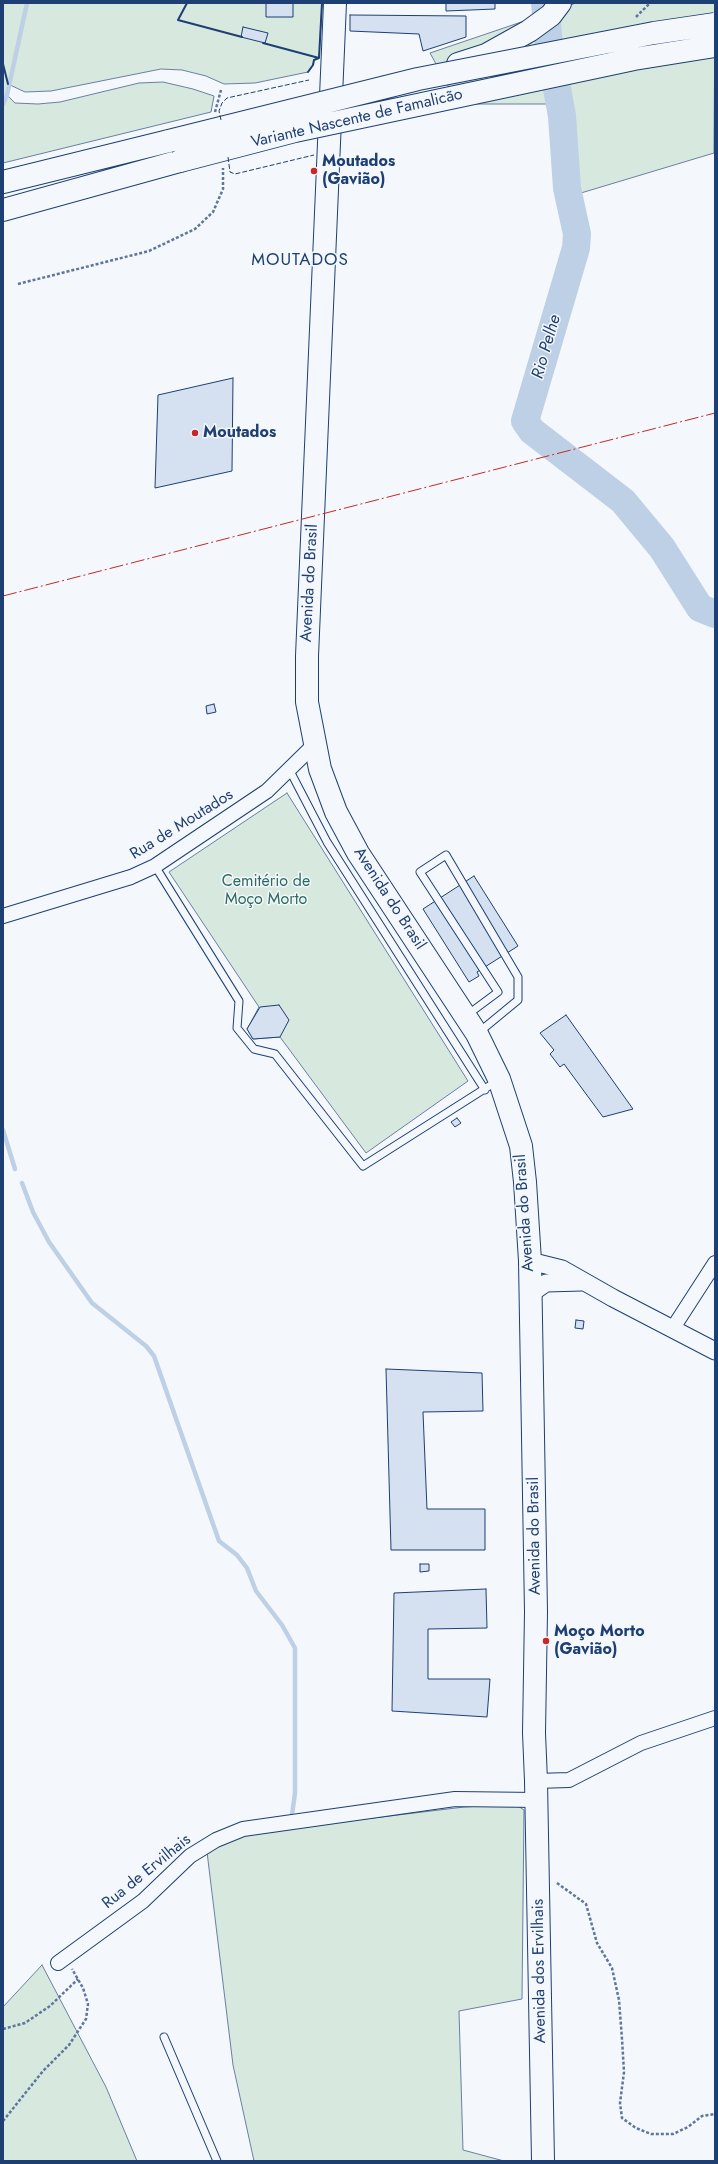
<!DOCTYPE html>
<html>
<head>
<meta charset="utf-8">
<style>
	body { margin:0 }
	#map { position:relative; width:718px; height:2164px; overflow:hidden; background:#f4f7fb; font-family:Jost,sans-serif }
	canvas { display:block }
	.frame { position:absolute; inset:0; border:4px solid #1d3f73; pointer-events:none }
</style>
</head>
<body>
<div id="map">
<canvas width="718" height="2164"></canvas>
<div class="frame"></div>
</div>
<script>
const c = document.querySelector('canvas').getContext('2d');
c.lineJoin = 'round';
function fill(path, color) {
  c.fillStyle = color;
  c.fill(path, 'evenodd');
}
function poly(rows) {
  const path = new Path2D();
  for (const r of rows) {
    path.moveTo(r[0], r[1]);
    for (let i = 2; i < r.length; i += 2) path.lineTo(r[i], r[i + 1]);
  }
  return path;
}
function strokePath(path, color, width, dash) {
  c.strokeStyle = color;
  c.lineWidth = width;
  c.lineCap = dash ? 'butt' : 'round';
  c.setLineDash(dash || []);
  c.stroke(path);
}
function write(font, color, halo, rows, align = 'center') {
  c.font = font + ' Jost,sans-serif';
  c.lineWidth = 3;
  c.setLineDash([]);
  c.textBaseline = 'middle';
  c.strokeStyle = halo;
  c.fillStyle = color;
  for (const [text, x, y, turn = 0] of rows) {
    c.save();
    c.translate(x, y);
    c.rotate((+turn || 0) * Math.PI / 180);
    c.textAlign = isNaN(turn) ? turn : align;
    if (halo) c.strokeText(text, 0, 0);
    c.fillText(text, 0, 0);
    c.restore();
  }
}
const green = poly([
	[3,3,322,3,319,58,314,60,313,65,308,72,255,83,224,84,206,76,182,70,161,69,51,91,25,92,8,84,7,95,15,103,38,104,60,102,139,83,163,82,193,89,214,96,211,112,3,163,3,3],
	[540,3,547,3,545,14,576,3,715,3,714,153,561,199,551,104,458,104,430,53,545,14,540,3],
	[287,793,468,1081,366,1153,280,1037,253,1039,247,1029,259,1007,169,872,287,793],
	[515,1804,524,1810,522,1999,459,2011,463,2150,504,2161,254,2161,233,2065,207,1852,241,1834,464,1807,515,1804],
	[42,1965,106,2087,137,2161,3,2161,3,2007,42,1965]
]);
fill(green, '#d7e8df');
strokePath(green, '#687fa3', 1);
strokePath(poly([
	[3,104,7,95,27,3],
	[3,1130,15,1169],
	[22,1183,33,1212,49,1242,92,1303,146,1346,154,1356,219,1541,237,1555,247,1568,256,1591,282,1625,295,1648,295,1793,292,1815]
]), '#bed0e5', 4.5);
strokePath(poly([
	[545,3,549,45,562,116,567,188,577,234,576,248,525,421,532,431,623,501,662,548,700,608,715,614]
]), '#bed0e5', 28);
const building = poly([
	[266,3,293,3,293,17,266,17,266,3],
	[446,3,495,3,495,9,446,11,446,3],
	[350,15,466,16,466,37,423,51,419,34,350,31,350,15],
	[243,27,268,33,265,43,241,37,243,27],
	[233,378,232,471,155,488,158,395,233,378],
	[214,704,216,712,207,714,206,706,214,704],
	[474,876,518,946,477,972,479,976,469,982,423,909,474,876],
	[279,1005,289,1020,280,1037,253,1039,247,1029,260,1007,279,1005],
	[566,1015,633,1109,603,1117,564,1064,560,1067,550,1054,554,1050,540,1033,566,1015],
	[457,1118,461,1123,455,1127,451,1122,457,1118],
	[576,1320,584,1321,583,1329,575,1328,576,1320],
	[386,1369,482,1373,483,1411,423,1412,427,1509,485,1509,485,1550,391,1550,386,1369],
	[420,1564,429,1564,429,1571,420,1572,420,1564],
	[486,1589,487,1628,428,1629,428,1679,490,1679,487,1717,392,1711,394,1593,486,1589]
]);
fill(building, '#d5e0f0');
strokePath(building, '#1d3f73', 1);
const service = poly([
	[289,769,327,842,485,1090],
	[155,866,239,1001,237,1028,254,1049,275,1054,363,1166,497,1081],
	[467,1015,498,992,420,872,446,855,518,977,518,1000,478,1033],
	[164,2037,217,2161]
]);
const minor = poly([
	[3,916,131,877,155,866,267,791,314,745],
	[673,1328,715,1263],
	[536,1781,569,1780,641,1743,715,1718],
	[58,1963,143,1901,190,1856,216,1840,243,1829,455,1799,537,1800]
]);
const tertiary = poly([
	[530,1261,562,1269,613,1298,715,1351],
	[530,1294,546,1283,582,1282]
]);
const primary = poly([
	[335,3,307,656,307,702,320,769,336,812,358,853,477,1034,499,1079,521,1146,525,1182,530,1261,536,1612,534,1733,536,1781,543,2161]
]);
const trunk = poly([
	[458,64,486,55,529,31,551,15,560,3],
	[3,182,169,141],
	[3,210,180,161]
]);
strokePath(service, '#1d3f73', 9);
strokePath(minor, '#1d3f73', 16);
strokePath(tertiary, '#1d3f73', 19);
strokePath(primary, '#1d3f73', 24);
strokePath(trunk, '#1d3f73', 24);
strokePath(poly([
	[636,17,650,3],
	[215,112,221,90],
	[18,284,149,251,195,229,213,212,223,189,223,168],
	[557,1883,586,1904,597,1943,612,1968,619,2000,622,2039,624,2072,620,2103,622,2118,636,2128,651,2134,673,2134,688,2127,702,2116,715,2114],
	[3,2029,25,2023,50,2006,78,1979],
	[3,2121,43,2071,69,2045,86,2019,88,2004,83,1988,72,1969]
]), '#5e769c', 2.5, [3, 2]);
strokePath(service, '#f4f7fb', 7);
strokePath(minor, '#f4f7fb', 14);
strokePath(tertiary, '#f4f7fb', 17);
strokePath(primary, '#f4f7fb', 22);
strokePath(trunk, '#f4f7fb', 22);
const trunkBridge = poly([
	[169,141,418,79,654,33,715,24],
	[180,161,295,131,634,59,715,46]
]);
strokePath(trunkBridge, '#1d3f73', 24, []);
strokePath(trunkBridge, '#f4f7fb', 22);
strokePath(poly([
	[221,120,219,111,222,103,227,98,309,80],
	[228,157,230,172,235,174,314,155]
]), '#1d3f73', 1, [5, 2]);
strokePath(poly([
	[187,3,178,20,242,37],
	[263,43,319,58],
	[3,64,8,84],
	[308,72,313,65,314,60,319,58,322,3]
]), '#1d3f73', 2);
strokePath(poly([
	[3,596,715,413]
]), '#c62828', 1, [14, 3, 2, 3]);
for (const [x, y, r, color] of [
	[314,171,4,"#c62828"],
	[195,433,4,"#c62828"],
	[546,1641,4,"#c62828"]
]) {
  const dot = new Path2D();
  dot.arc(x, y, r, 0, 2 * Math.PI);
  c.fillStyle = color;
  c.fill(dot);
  strokePath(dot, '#f4f7fb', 1.5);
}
write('16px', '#1d3f73', '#f4f7fb', [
	["Variante Nascente de Famalicão",357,119,-13],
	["Avenida do Brasil",310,583,-87],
	["Rua de Moutados",182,825,-32],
	["Avenida do Brasil",389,899,57],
	["Avenida do Brasil",525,1213,-94],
	["Avenida do Brasil",535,1536,-91],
	["Rua de Ervilhais",147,1872,-39],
	["Avenida dos Ervilhais",540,1971,-91]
]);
write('bold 16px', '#1d3f73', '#f4f7fb', [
	["Moutados",322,162],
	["(Gavião)",322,180],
	["Moutados",203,433],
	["Moço Morto",554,1632],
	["(Gavião)",554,1650]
], 'left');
write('16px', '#2c6c60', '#f4f7fb', [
	["Cemitério de",266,882],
	["Moço Morto",266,900]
]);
c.letterSpacing = '1px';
write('17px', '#1d3f73', '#f4f7fb', [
	["MOUTADOS",300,261]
]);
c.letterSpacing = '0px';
write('italic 17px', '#1d3f73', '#f4f7fb', [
	["Rio Pelhe",547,347,-74]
]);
</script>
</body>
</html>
